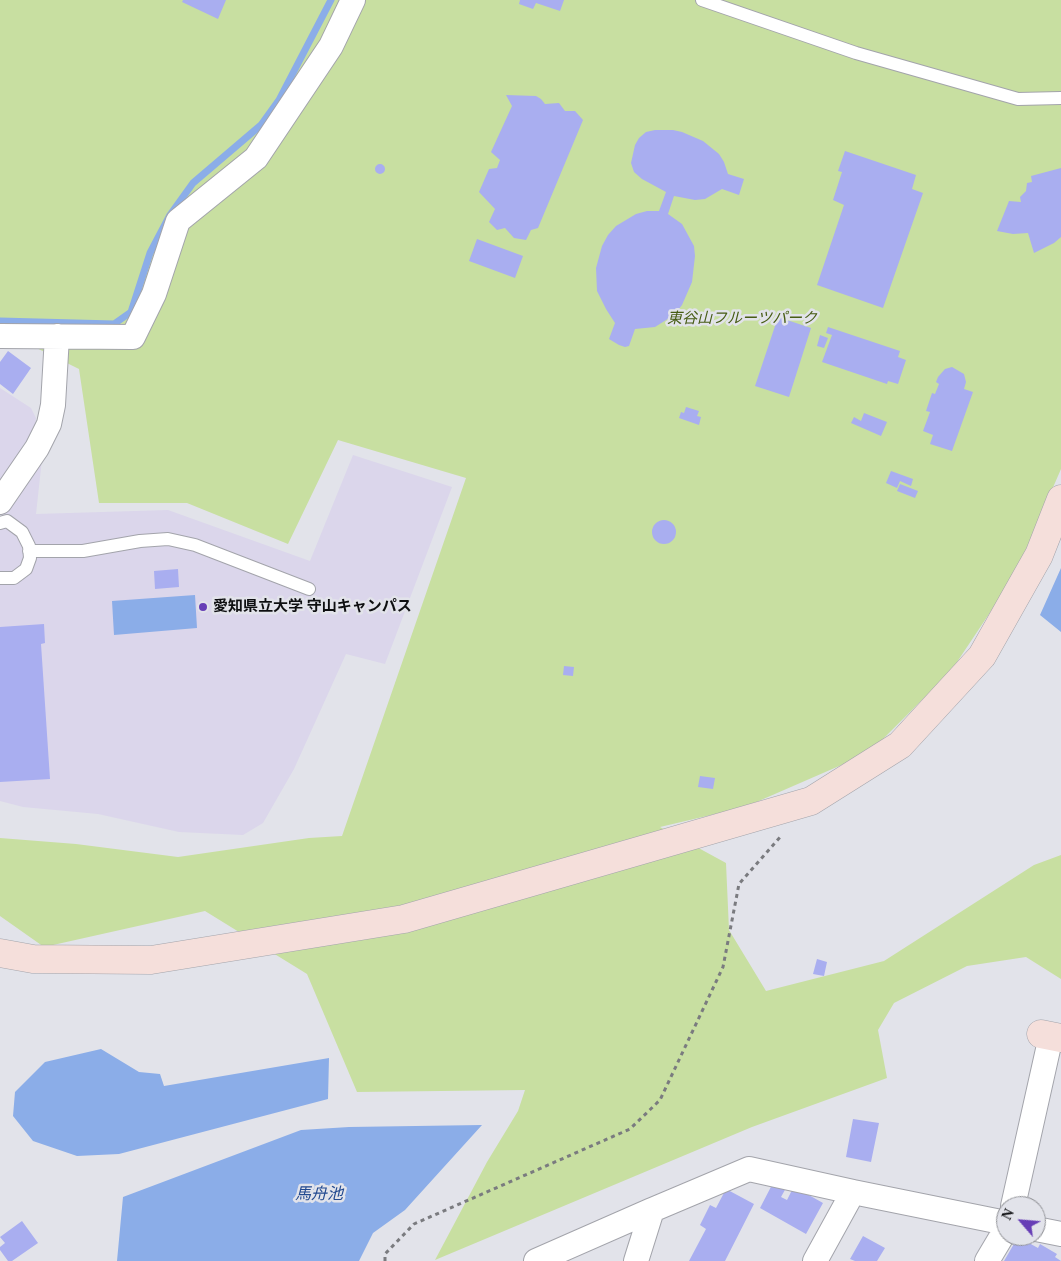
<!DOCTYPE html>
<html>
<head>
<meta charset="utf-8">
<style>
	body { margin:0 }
	#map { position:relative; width:1061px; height:1261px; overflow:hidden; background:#e2e3ea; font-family:"Times New Roman",serif }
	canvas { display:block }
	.north { position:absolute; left:996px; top:1196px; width:50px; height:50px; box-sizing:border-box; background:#e2e3ea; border:1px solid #8d8e93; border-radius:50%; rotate:297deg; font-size:14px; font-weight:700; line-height:20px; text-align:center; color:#0e0f11 }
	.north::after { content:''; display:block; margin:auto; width:18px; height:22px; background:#673eb6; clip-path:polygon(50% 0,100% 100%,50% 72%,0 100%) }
</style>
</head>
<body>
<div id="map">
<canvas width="1061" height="1261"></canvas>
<div class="north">N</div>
</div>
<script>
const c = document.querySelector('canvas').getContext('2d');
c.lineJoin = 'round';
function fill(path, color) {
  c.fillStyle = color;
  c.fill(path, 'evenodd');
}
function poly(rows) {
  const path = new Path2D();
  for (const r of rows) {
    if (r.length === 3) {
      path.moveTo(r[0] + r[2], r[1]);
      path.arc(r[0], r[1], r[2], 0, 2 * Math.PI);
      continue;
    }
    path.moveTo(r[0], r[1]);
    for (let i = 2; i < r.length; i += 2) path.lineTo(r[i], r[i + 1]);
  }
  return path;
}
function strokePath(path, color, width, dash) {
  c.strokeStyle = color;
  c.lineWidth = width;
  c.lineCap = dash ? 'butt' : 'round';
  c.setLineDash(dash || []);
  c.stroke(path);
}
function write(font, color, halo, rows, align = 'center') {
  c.font = font + ' "Times New Roman","Noto Sans JP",serif';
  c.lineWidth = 5;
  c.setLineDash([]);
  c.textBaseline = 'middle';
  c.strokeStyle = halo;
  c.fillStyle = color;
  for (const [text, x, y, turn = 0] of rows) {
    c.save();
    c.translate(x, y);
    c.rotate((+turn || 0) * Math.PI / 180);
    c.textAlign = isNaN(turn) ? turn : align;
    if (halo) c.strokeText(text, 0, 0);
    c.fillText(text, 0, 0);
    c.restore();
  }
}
fill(poly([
	[0,388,31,408,36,418,35,428,0,481],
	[353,455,452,487,385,664,346,654,294,769,263,823,243,835,179,832,98,814,23,807,0,801,0,518,42,459,36,514,168,510,310,561]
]), '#dbd6eb');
fill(poly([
	[0,0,1061,0,1061,469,1015,575,951,671,869,753,745,807,660,827,726,863,729,930,766,991,884,961,1034,865,1061,855,1061,979,1026,957,967,966,894,1003,878,1030,887,1078,752,1127,435,1260,487,1162,518,1111,525,1090,357,1092,307,974,205,911,44,947,0,916,0,838,76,844,178,857,309,838,342,836,466,478,338,440,288,544,187,503,99,503,79,369,0,330]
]), '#c8dfa1');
fill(poly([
	[1061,568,1061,632,1040,615],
	[195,595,197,628,114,635,112,601],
	[101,1049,139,1072,160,1074,164,1086,329,1058,328,1099,119,1154,77,1156,33,1141,13,1116,15,1092,45,1062],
	[482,1125,405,1210,373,1233,359,1261,117,1261,123,1197,301,1130,349,1127]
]), '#8bade8');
strokePath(poly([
	[0,321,114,324,131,312,150,253,170,215,193,183,261,125,279,100,331,0]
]), '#8bade8', 7);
fill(poly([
	[183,0,226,0,218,19,182,2],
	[520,0,564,0,560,11,536,3,533,9,519,4],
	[506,95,536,96,541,99,545,104,559,103,565,111,575,111,583,120,538,228,531,230,526,240,514,238,505,228,497,230,489,222,495,209,479,192,489,169,497,168,500,160,491,152,512,106],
	[655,130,673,130,682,132,703,141,719,154,724,162,728,174,744,179,739,195,722,189,705,199,695,200,674,196,668,214,682,224,694,246,695,256,692,282,682,305,674,315,655,327,635,329,629,346,625,347,619,345,609,339,615,323,606,309,597,291,596,268,602,246,608,235,616,226,636,214,647,211,659,211,666,192,642,179,634,172,631,163,635,145,639,138,646,132],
	[845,151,916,175,912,189,923,193,883,308,817,285,844,205,833,200,842,172,838,171],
	[380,169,5],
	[1061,168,1061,237,1054,243,1034,253,1028,233,1013,234,997,231,1009,201,1021,202,1020,197,1026,191,1027,183,1032,182,1031,176],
	[477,239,523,256,515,278,469,261],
	[778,317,811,328,789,397,755,386],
	[828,327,900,351,898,357,906,360,898,384,888,381,887,384,822,362,832,335,826,333],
	[820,335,828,338,824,348,817,346],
	[8,351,31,368,13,394,0,384,0,362],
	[952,367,964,374,966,382,964,389,973,392,952,451,930,444,933,435,923,431,930,412,926,411,932,393,935,394,939,384,936,382,938,377,945,369],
	[686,407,699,411,697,416,701,417,699,425,679,418,681,412,684,413],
	[864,413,887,422,881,436,851,423,854,417,861,421],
	[891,471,913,479,911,486,900,481,897,488,886,483],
	[900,484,918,491,915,498,897,491],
	[664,532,12],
	[178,569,179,587,155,589,154,571],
	[44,624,45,643,41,644,50,779,0,782,0,627],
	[564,666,574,667,573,676,563,675],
	[700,776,715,778,713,789,698,787],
	[817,959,827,962,824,976,813,974],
	[853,1119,879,1123,871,1162,846,1157],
	[774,1181,786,1188,781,1197,787,1200,792,1190,796,1192,798,1189,823,1203,806,1234,760,1208],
	[726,1189,754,1204,725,1261,689,1261,706,1229,700,1225,710,1205,716,1208],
	[22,1221,38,1243,12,1261,8,1261,0,1250,0,1247,5,1243,0,1237],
	[863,1236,885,1248,877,1261,855,1261,850,1259],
	[1018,1237,1038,1248,1040,1244,1057,1254,1055,1257,1061,1261,1004,1261]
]), '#a9aef0');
const lane = poly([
	[702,0,856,53,1018,99,1061,98],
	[0,523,7,521,22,532,29,546,30,558,26,569,14,578,0,578],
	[29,551,83,551,140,541,168,539,195,545,309,589]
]);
const street = poly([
	[0,336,133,337,154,294,178,221,256,158,331,46,353,0],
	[0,502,37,448,49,424,53,405,57,336],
	[853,1192,1006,1223],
	[1013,1206,1051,1036],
	[652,1210,749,1169,853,1192,815,1261],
	[1036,1229,1061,1234],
	[536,1261,652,1210,636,1261],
	[987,1261,1006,1229]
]);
const secondary = poly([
	[0,953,33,959,151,960,404,919,811,801,900,745,982,656,1039,555,1061,499],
	[1041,1034,1061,1038]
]);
strokePath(lane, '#a3a4ab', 14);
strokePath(street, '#a3a4ab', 26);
strokePath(secondary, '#a3a4ab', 29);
strokePath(poly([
	[385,1261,385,1254,414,1224,630,1129,660,1100,723,967,739,884,781,836]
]), '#7a7b7f', 3, [4, 4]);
strokePath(lane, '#fff', 12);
strokePath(street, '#fff', 24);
strokePath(secondary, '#f5dfdb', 28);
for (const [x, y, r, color] of [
	[203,607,5,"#673eb6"]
]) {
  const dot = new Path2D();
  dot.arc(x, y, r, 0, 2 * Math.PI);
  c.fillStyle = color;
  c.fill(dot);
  strokePath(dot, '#e2e3ea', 2);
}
write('italic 15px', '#475d15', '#e2e3ea', [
	["東谷山フルーツパーク",742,319]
]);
write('bold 15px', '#0e0f11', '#e2e3ea', [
	["愛知県立大学 守山キャンパス",213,607]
], 'left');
write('italic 16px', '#234a90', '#e2e3ea', [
	["馬舟池",319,1195]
]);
</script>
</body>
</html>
